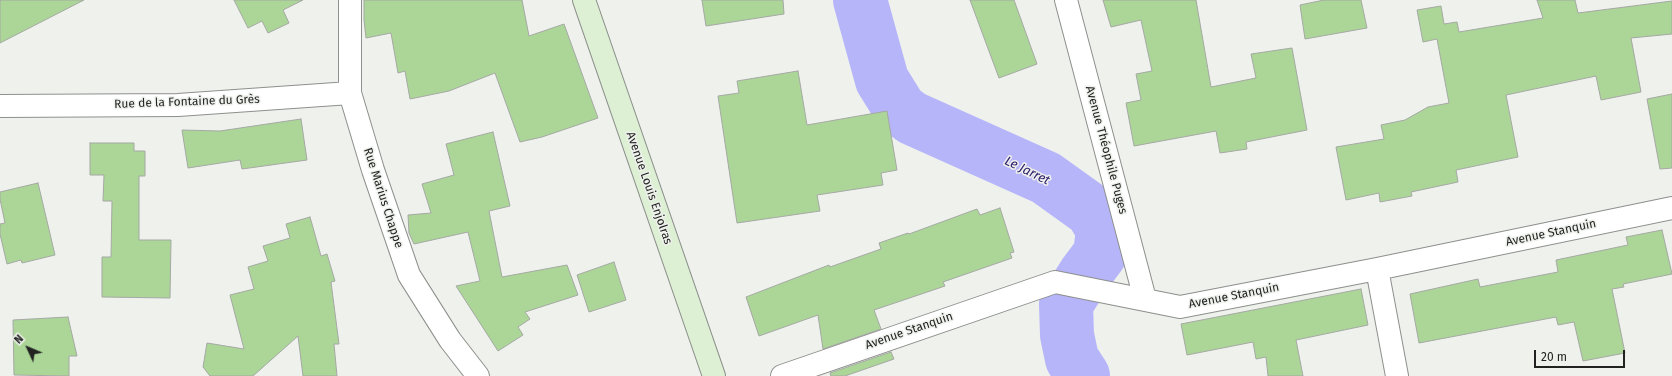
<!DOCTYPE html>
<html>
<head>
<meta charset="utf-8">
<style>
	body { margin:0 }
	#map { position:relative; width:1672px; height:376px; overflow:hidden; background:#eef1ec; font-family:"Fira Sans",sans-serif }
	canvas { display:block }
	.north { position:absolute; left:8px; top:328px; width:40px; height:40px; -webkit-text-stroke:3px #eef1ec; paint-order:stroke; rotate:314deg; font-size:11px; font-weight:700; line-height:16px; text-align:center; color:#222321 }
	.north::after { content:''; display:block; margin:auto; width:14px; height:18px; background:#222321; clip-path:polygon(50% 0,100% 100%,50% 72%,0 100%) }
	.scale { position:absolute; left:1534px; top:350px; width:91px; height:18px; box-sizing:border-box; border:2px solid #222321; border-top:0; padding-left:5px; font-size:12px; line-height:14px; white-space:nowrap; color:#222321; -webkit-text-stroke:3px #eef1ec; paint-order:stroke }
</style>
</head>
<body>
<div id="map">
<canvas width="1672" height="376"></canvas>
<div class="north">N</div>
<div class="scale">20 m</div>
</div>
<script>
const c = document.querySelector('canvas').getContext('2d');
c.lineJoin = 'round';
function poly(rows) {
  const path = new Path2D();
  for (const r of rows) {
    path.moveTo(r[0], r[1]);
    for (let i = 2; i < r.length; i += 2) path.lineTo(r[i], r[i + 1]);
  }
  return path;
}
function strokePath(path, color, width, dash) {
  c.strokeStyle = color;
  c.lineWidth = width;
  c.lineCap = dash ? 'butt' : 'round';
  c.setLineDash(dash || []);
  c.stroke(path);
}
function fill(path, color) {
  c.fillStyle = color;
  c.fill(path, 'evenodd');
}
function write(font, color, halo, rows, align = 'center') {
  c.font = font + ' "Fira Sans",sans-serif';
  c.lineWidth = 3;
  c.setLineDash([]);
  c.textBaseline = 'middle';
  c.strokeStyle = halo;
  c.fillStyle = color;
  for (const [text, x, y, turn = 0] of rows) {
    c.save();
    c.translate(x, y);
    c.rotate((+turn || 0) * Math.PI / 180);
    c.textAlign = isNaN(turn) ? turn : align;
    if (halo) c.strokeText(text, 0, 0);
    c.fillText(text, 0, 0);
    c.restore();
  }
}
strokePath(poly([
	[860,0,882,80,900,109,912,118,1046,178,1092,211,1103,230,1100,254,1085,274,1066,304,1067,335,1072,359,1083,376]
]), '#b7b5fa', 54);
const building = poly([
	[0,0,84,0,0,43,0,0],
	[234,0,303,0,283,10,289,23,268,33,262,21,248,28,234,0],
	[364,0,522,0,529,36,564,24,598,118,542,137,520,142,495,73,449,91,410,99,405,71,398,73,391,33,366,38,364,20,364,0],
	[702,0,783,0,784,14,706,26,702,0],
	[970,0,1014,0,1037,64,999,78,970,0],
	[1103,0,1196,0,1211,87,1256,78,1251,54,1292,48,1307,130,1246,142,1247,149,1220,153,1216,131,1134,146,1126,103,1141,100,1136,74,1152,71,1141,20,1111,27,1103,0],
	[1324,0,1361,0,1367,28,1305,39,1300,5,1324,0],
	[1537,0,1575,0,1578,13,1672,1,1672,34,1631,38,1641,92,1601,100,1596,76,1506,95,1518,157,1456,170,1458,182,1411,192,1412,196,1380,202,1379,193,1346,200,1336,147,1384,139,1381,125,1405,120,1428,107,1449,103,1437,39,1423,42,1417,10,1441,6,1444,24,1457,22,1459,32,1543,18,1537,0],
	[798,71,807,125,887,111,897,170,881,173,883,185,817,195,820,211,737,223,718,96,739,93,737,81,798,71],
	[1672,94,1672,168,1660,169,1647,99,1672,94],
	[301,119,307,160,242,169,240,160,188,168,182,130,220,131,301,119],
	[493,132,510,206,489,211,502,277,567,265,578,295,525,312,530,319,518,327,523,335,498,351,456,286,480,281,468,232,414,244,409,233,408,215,431,213,422,184,454,175,446,144,493,132],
	[90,143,134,143,134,151,145,151,145,176,139,176,139,240,171,240,170,298,102,297,102,257,111,257,112,201,103,201,104,175,90,175,90,143],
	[38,183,55,255,22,263,21,260,7,264,0,234,0,224,5,223,0,199,0,192,38,183],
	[1000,208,1014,252,1010,253,1012,258,943,282,945,286,874,310,881,329,823,349,818,315,759,336,746,297,829,265,830,267,881,249,879,243,908,233,909,234,977,209,980,215,1000,208],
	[310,217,321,256,327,254,335,281,331,282,339,344,334,344,337,376,303,376,298,336,253,376,210,376,203,367,207,343,244,349,230,295,254,289,248,267,268,261,263,246,290,238,286,224,310,217],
	[1662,230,1672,274,1623,284,1624,287,1612,289,1625,353,1583,361,1574,322,1558,325,1556,317,1419,343,1410,294,1478,279,1480,287,1558,272,1556,260,1628,245,1626,237,1662,230],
	[614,262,626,300,589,312,577,275,614,262],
	[1361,289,1368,325,1296,340,1303,376,1268,376,1266,357,1256,359,1253,342,1187,355,1181,324,1361,289],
	[68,317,77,356,69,356,69,376,14,375,13,320,68,317],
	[891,352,894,359,845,376,831,376,830,373,891,352]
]);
fill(building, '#abd697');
strokePath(building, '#a5a8a4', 1);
const minor = poly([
	[350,0,350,93,373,170,409,275,450,340,478,376],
	[1066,0,1145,299],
	[0,106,178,105,350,93],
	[1377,269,1397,376],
	[782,376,1055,282,1180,307,1377,269,1672,208]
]);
const secondary = poly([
	[584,0,714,376]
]);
strokePath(minor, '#8d908c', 24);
strokePath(secondary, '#8d908c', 24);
strokePath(minor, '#fff', 22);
strokePath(secondary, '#ddf0d4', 22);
write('12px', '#222321', '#eef1ec', [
	["Rue de la Fontaine du Grès",187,102,-2],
	["Avenue Théophile Puges",1106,150,75],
	["Avenue Louis Enjolras",649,188,71],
	["Rue Marius Chappe",383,198,72],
	["Avenue Stanquin",1551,233,-12],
	["Avenue Stanquin",1234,296,-11],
	["Avenue Stanquin",909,331,-19]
]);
write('italic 13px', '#31216f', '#eef1ec', [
	["Le Jarret",1027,171,26]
]);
</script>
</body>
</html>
